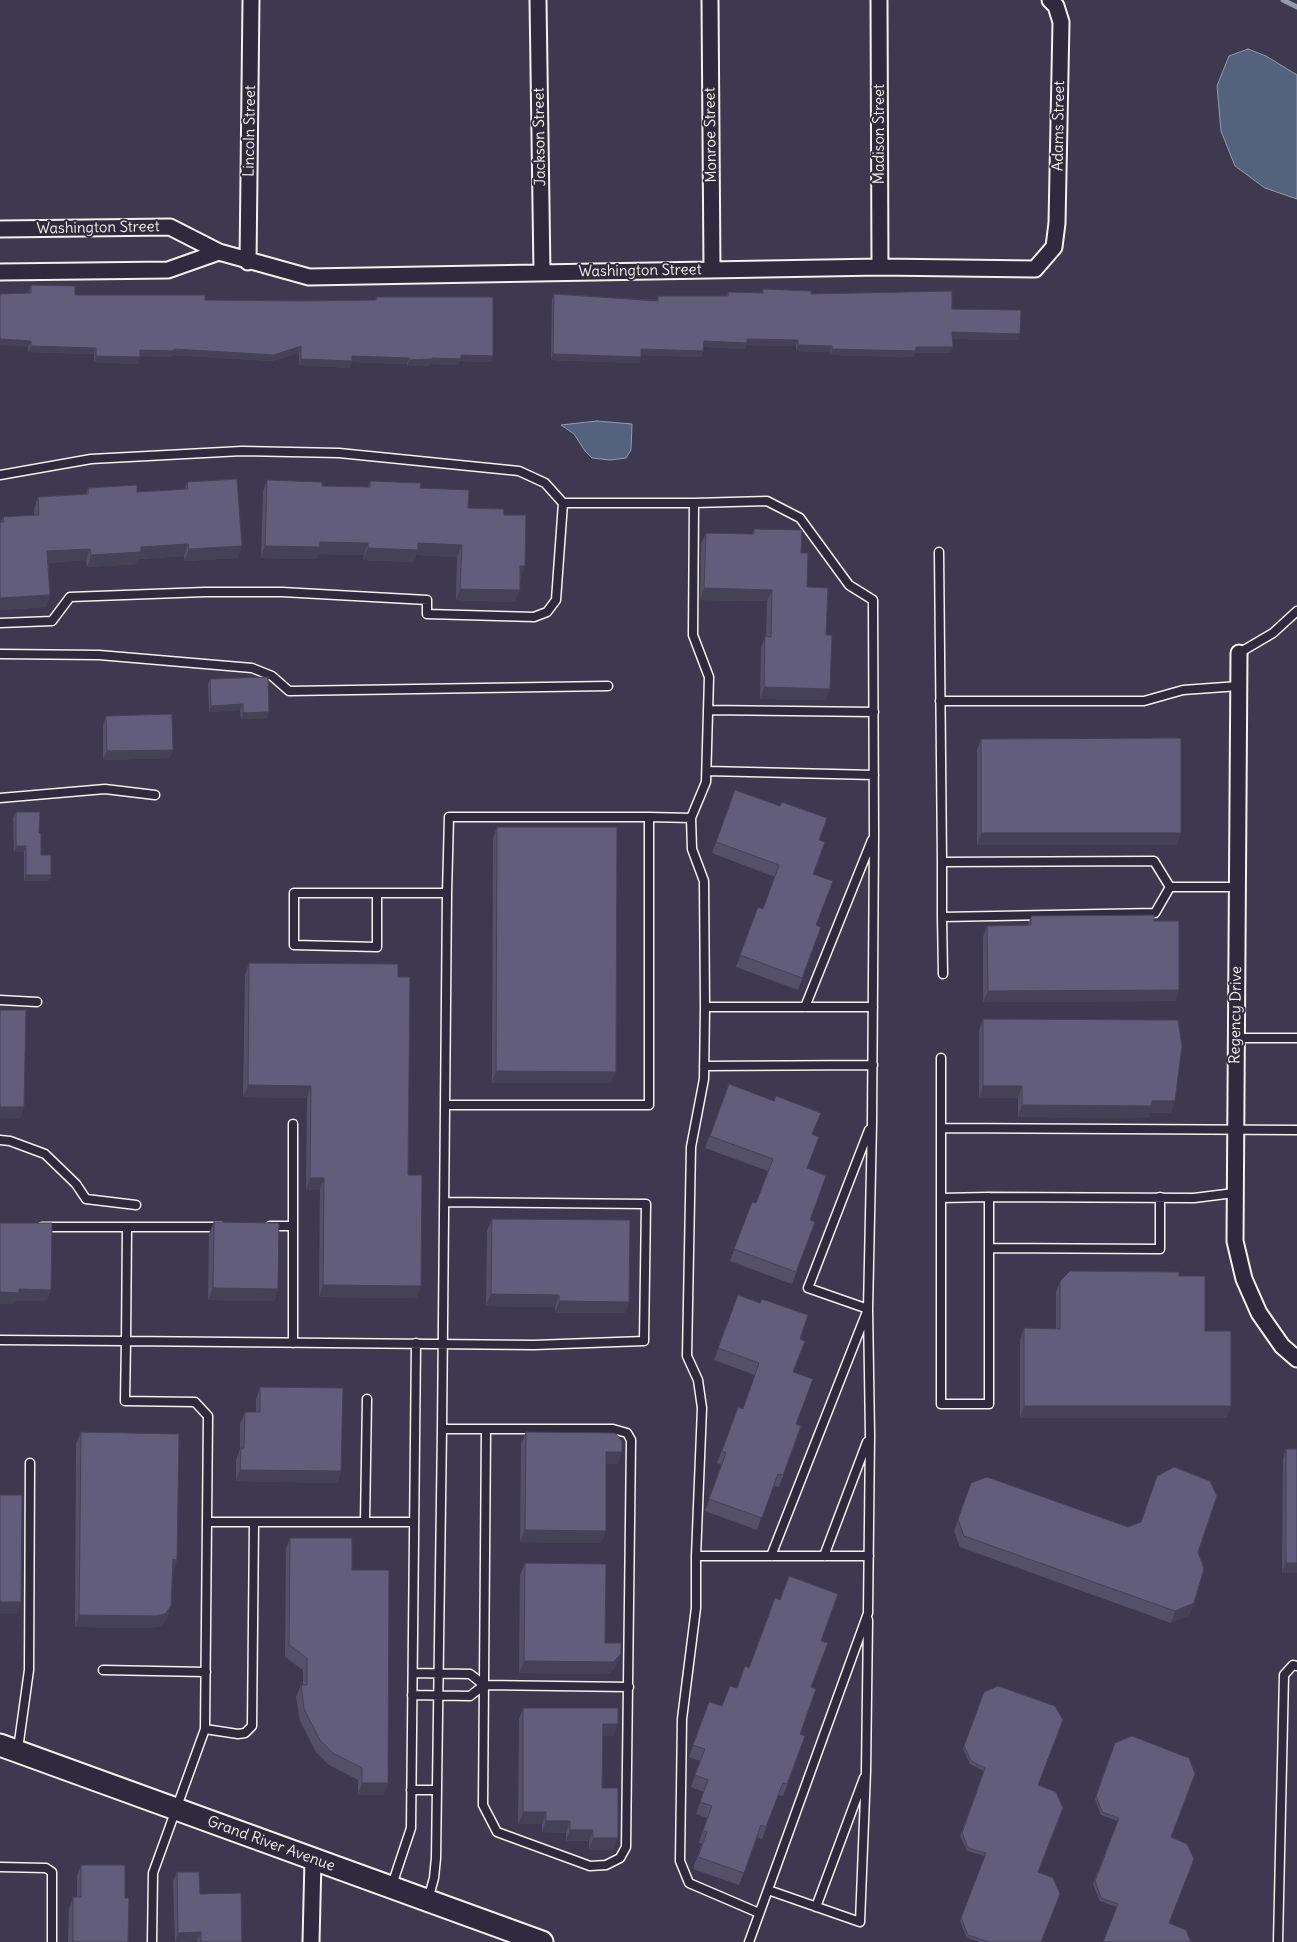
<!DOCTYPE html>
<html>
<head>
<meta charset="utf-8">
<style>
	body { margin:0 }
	canvas { display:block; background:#3e3950 }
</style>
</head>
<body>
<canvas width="1297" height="1942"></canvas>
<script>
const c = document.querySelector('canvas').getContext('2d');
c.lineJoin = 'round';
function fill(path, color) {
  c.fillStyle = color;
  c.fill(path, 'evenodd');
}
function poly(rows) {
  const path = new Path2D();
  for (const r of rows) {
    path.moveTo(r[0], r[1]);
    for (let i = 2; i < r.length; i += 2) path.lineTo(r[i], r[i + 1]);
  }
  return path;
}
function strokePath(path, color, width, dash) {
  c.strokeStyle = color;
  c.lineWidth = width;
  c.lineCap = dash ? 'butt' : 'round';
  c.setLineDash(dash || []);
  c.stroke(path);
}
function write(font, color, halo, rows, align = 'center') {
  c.font = font + ' Delius,sans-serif';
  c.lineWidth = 4;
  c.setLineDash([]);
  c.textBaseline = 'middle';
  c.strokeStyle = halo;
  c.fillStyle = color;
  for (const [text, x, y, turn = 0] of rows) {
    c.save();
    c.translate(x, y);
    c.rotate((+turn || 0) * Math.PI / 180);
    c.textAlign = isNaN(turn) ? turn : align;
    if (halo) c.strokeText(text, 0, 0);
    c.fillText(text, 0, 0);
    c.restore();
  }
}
const water = poly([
	[1248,49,1266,56,1297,75,1297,199,1265,188,1235,166,1221,131,1217,86,1229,56,1248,49],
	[597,421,632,424,631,450,626,458,610,460,592,458,585,451,574,434,561,425,597,421]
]);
fill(water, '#53637d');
strokePath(water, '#939ca8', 1);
strokePath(poly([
	[1283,0,1297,7]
]), '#939ca8', 5);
const service = poly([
	[0,475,91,459,242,451,339,453,519,471,545,483,563,503,694,503],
	[939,552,942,862,1154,861,1170,887,1237,887],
	[0,623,52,621,70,597,205,592,282,592,427,600,427,614,534,617,547,612,556,600,563,503],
	[1239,653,1273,633,1297,611],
	[0,654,99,655,252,668,272,676,289,691,608,686],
	[940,701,1144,701,1183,690,1239,686],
	[708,710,874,712],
	[707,771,874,775],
	[0,798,105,789,155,795],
	[649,817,691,818],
	[942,862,942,917],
	[377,894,377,947,294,945,294,893,447,893],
	[943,974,942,917,1155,913,1170,887],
	[0,1000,37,1002],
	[705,1007,873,1007],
	[805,1007,872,840],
	[1236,1038,1297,1038],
	[704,1066,873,1065],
	[941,1128,941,1058],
	[0,1140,10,1141,45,1154,76,1184,86,1199,136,1205],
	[1234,1193,1194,1198,989,1197,989,1404,941,1404,941,1128,1297,1130],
	[941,1198,989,1197],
	[270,1226,293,1226],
	[42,1227,221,1227],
	[989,1248,1160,1249,1160,1197],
	[0,1340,126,1341,127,1227],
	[293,1343,293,1124],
	[442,1429,613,1429,627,1433,631,1440,626,1847,620,1858,606,1865,590,1866,497,1832,483,1805,486,1429],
	[207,1522,414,1522],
	[365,1522,367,1399],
	[696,1556,696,1608,682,1719,680,1861,689,1883,759,1913],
	[771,1556,868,1309,808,1288,869,1130],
	[824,1556,867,1442],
	[103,1670,206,1672],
	[413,1673,470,1674,484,1685,629,1687],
	[412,1695,470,1696,484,1685],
	[205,1729,238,1734,245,1733,252,1726,254,1522],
	[18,1749,29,1670,30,1463],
	[411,1790,437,1790],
	[0,1867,46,1868,52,1872,52,1942],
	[392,1885,411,1828,416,1343],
	[768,1890,860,1922,866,1771,868,1620],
	[428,1900,434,1878,436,1858,442,1429,447,893,449,817,649,817,649,1105,445,1105],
	[816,1907,864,1778],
	[152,1942,153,1873,205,1729,208,1416,195,1402,125,1401,126,1341,534,1345,644,1341,646,1204,445,1202],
	[749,1942,868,1613,870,1435,868,1309,872,1123,874,835,873,600,849,585,800,518,767,501,694,503,693,635,709,677,706,782,691,818,692,849,704,881,705,1007,704,1079,691,1147,687,1356,698,1380,702,1408,696,1556,869,1556],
	[1278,1942,1284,1675,1293,1665,1297,1666]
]);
const minor = poly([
	[538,0,542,273],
	[710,0,712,269],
	[879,0,880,267],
	[0,229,170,227,219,252,309,277,880,267,1035,269,1054,247,1057,223,1061,22,1056,6,1050,0],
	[248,262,251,0],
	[0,272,168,270,219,252],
	[1239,653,1235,1241,1244,1279,1259,1313,1282,1346,1297,1359],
	[311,1942,313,1860]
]);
const secondary = poly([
	[0,1745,542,1942]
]);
strokePath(service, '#f4f1e8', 11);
strokePath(minor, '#f4f1e8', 19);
strokePath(secondary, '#f4f1e8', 25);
strokePath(service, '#2f2a3d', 8);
strokePath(minor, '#2f2a3d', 15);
strokePath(secondary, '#2f2a3d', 21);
fill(poly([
	[31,285,75,295,205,300,302,301,375,300,376,297,491,362,460,361,458,365,430,364,429,366,407,366,407,364,352,362,350,368,299,365,299,353,272,361,173,355,172,357,140,356,138,364,94,362,94,354,28,352,29,291],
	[763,289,952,309,1020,334,1018,340,952,339,950,353,915,353,914,357,830,355,830,352,796,351,796,346,746,345,745,349,704,347,701,357,641,355,639,363,551,360,552,300,554,294,657,300,658,296,726,296,728,292,761,293],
	[267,480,322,486,368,487,370,481,420,488,468,508,504,515,521,578,515,602,456,600,457,557,416,555,414,562,363,560,364,555,318,554,316,559,261,558,263,492],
	[187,482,242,546,237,558,184,561,184,556,139,559,137,564,87,567,86,560,48,563,50,595,46,607,0,610,0,522,1,522,3,517,34,515,34,509,38,497,86,494,88,488,137,492,185,489],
	[754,529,801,553,807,587,826,635,826,700,760,699,761,648,765,636,766,636,767,601,700,600,701,544,706,533,752,534],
	[210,679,267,718,241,719,240,710,209,712,208,685],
	[106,716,173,750,169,758,103,760,103,725],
	[981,739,1177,845,977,845,977,750],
	[735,790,819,840,813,874,816,925,821,927,798,990,736,967,758,907,763,909,775,877,712,853],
	[16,812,39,833,41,855,51,875,49,881,24,881,24,852,14,852,13,818],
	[497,827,611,1083,492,1083,493,838],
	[1031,916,1154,921,1175,1001,983,1002,983,937,987,926,1028,925],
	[249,963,398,977,408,1175,417,1298,319,1297,320,1190,306,1190,307,1098,243,1097,245,975],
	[983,1019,1171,1113,1149,1113,1148,1118,1018,1117,1018,1098,979,1098,979,1031],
	[729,1084,813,1134,807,1168,810,1220,815,1222,792,1284,730,1261,752,1202,756,1203,768,1171,705,1148],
	[492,1219,629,1302,625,1313,555,1313,555,1307,486,1306,487,1231],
	[214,1222,278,1289,274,1301,208,1300,209,1233],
	[1179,1276,1205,1331,1231,1406,1226,1418,1020,1418,1020,1340,1024,1328,1056,1329,1056,1293,1060,1281],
	[738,1295,800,1339,793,1372,797,1438,779,1487,773,1485,757,1530,705,1511,722,1465,717,1463,738,1407,743,1409,755,1375,714,1360],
	[260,1387,341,1471,337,1483,236,1481,236,1460,240,1449,240,1424,245,1412,256,1412,256,1399],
	[81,1432,177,1560,173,1571,171,1606,167,1618,161,1626,151,1628,75,1627,76,1444],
	[526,1432,618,1464,606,1464,601,1543,520,1542,521,1444],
	[1286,1449,1297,1573,1282,1573,1283,1459],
	[971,1483,1198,1552,1194,1603,1189,1615,1171,1623,960,1547,954,1531],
	[290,1538,352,1570,384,1795,358,1795,358,1780,329,1765,316,1752,300,1721,296,1697,301,1685,303,1685,303,1670,285,1657,286,1549],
	[525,1563,605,1643,616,1666,609,1674,519,1673,520,1575],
	[821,1641,800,1734,801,1748,783,1796,778,1795,762,1839,757,1837,739,1885,693,1869,702,1844,699,1842,707,1818,696,1814,704,1792,691,1787,700,1761,689,1757,709,1702,722,1706,737,1688,749,1668],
	[984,1692,1038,1785,1038,1872,1041,1942,979,1942,967,1938,960,1921,985,1856,967,1851,960,1836,984,1771,970,1764,963,1749],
	[523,1708,614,1736,603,1736,602,1788,614,1850,589,1850,589,1841,566,1841,566,1833,542,1832,542,1824,518,1824,519,1719],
	[1115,1743,1189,1758,1117,1907,1100,1901,1093,1884,1118,1821,1101,1815,1095,1799],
	[81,1865,125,1898,128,1942,68,1942,69,1909,73,1897,77,1897,77,1876],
	[177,1872,200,1894,242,1942,197,1942,197,1941,175,1942,173,1881]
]), '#54506a');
fill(poly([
	[952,332,1020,334,1018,340,950,339],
	[0,339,31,341,28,347,0,345],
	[747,339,798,340,796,346,746,345,745,349,701,347,704,341],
	[798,345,832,346,830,352,796,351],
	[31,346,96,348,94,354,28,352],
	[301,346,299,353,272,361,173,355,172,357,138,356,140,350],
	[916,347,953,347,950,353,915,353,914,357,830,355,832,349],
	[641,349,703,351,701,357,639,355],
	[553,354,641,357,639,363,551,360],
	[461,355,493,356,491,362,460,361,458,365,430,364,429,366,407,366,409,360],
	[96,356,140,357,138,364,94,362],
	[352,356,409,358,407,364,352,362,350,368,299,365,301,359],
	[320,542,368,543,364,555,318,554,316,559,261,558,265,546],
	[418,543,462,545,457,557,416,555,414,562,363,560,368,548],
	[188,544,184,556,139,559,137,564,87,567,91,555,141,547],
	[242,546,237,558,184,561,189,549],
	[90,549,86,560,43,563,47,551],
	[520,566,525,566,521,578,516,578],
	[704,588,772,590,767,601,700,600],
	[460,589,520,590,515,602,456,600],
	[50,595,46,607,0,610,0,598],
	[764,687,830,689,826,700,760,699],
	[243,704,240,710,209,712,211,706],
	[269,712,267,718,241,719,243,713],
	[173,750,169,758,103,760,107,751],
	[981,833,1181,833,1177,845,977,845],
	[16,846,26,846,24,852,14,852],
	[26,875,51,875,49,881,24,881],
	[1179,990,1175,1001,983,1002,988,991],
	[496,1071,616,1072,611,1083,492,1083],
	[248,1085,311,1086,307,1098,243,1097],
	[983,1086,1022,1086,1018,1098,979,1098],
	[1152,1101,1175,1101,1171,1113,1149,1113,1148,1118,1018,1117,1022,1105],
	[0,1107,24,1107,20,1119,0,1118],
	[310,1178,324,1178,320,1190,306,1190],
	[323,1285,421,1286,417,1298,319,1297],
	[213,1288,278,1289,274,1301,208,1300],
	[19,1289,51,1290,47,1301,16,1301,14,1304,0,1304,0,1292],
	[491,1294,559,1295,555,1307,486,1306],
	[559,1301,629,1302,625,1313,555,1313],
	[1024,1406,1231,1406,1226,1418,1020,1418],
	[606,1452,622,1452,618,1464,602,1464],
	[240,1470,341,1471,337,1483,236,1481],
	[525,1530,606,1531,601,1543,520,1542],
	[173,1559,177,1560,173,1571],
	[1286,1563,1297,1563,1297,1573,1282,1573],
	[0,1602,21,1602,17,1614,0,1614],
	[1194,1603,1189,1615,1171,1623,1175,1611],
	[171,1606,167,1618,161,1626,151,1628,75,1627,79,1615],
	[621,1654,616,1666,609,1674,519,1673,524,1661],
	[603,1724,618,1724,614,1736,598,1736],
	[362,1783,388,1783,384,1795,358,1795],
	[523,1812,546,1812,542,1824,518,1824],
	[546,1821,570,1821,566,1833,542,1832],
	[570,1830,593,1830,589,1841,566,1841],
	[593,1838,618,1838,614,1850,589,1850],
	[201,1932,197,1941,175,1942,178,1933]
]), '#454156');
const building = poly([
	[31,285,75,286,75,295,205,295,205,300,302,301,376,300,376,297,493,297,493,356,461,355,461,359,432,358,432,359,409,360,409,358,352,356,352,361,301,359,301,346,274,355,174,349,174,351,140,350,140,357,96,356,96,348,31,346,31,341,0,339,0,294,31,293,31,285],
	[763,289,811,291,811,294,952,291,952,309,1021,310,1020,334,952,332,953,347,916,347,916,351,832,349,832,346,798,345,798,340,747,339,747,343,704,341,703,351,641,349,641,357,553,354,554,294,658,301,658,296,728,296,728,292,763,293,763,289],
	[237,479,242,546,189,549,188,544,141,547,141,552,91,555,90,549,47,551,50,595,0,598,0,522,4,522,3,517,39,515,38,497,88,494,88,488,137,485,137,492,188,489,187,482,237,479],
	[267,480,322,482,322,486,370,487,370,481,421,483,420,488,469,490,468,508,504,509,504,515,526,515,525,566,520,566,520,590,460,589,462,545,418,543,418,550,368,548,368,543,320,542,320,547,265,546,267,480],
	[754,529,802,530,801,553,808,553,807,587,828,588,826,635,832,635,830,689,764,687,765,636,771,637,772,590,704,588,706,533,754,534,754,529],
	[268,677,269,712,243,713,243,704,211,706,210,679,268,677],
	[172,714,173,750,107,751,106,716,172,714],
	[1181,738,1181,833,981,833,981,739,1181,738],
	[735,790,780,806,782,802,827,818,819,840,825,842,813,874,833,881,816,925,821,927,802,978,740,955,758,907,763,909,779,865,716,842,735,790],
	[16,812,40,812,39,833,41,833,41,855,51,855,51,875,26,875,26,846,16,846,16,812],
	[497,827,617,827,616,1072,496,1071,497,827],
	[1154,915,1154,921,1179,921,1179,990,988,991,987,926,1031,925,1031,916,1154,915],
	[249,963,398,964,398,977,410,977,408,1175,422,1175,421,1286,323,1285,324,1178,310,1178,311,1086,248,1085,249,963],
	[0,1010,26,1010,24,1107,0,1107,0,1010],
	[983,1019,1178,1020,1182,1046,1175,1101,1152,1101,1152,1106,1022,1105,1022,1086,983,1086,983,1019],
	[729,1084,774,1101,776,1096,821,1113,812,1134,819,1137,807,1168,826,1176,810,1220,815,1222,796,1272,734,1249,752,1202,756,1203,773,1159,710,1136,729,1084],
	[492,1219,630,1220,629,1302,559,1301,559,1295,491,1294,492,1219],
	[214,1222,279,1223,278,1289,213,1288,214,1222],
	[0,1223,52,1223,51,1290,19,1289,19,1293,0,1292,0,1223],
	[1070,1271,1179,1272,1179,1276,1205,1276,1205,1331,1231,1331,1231,1406,1024,1406,1024,1328,1060,1329,1060,1281,1070,1271],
	[738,1295,760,1303,762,1299,808,1315,800,1339,805,1341,793,1372,813,1379,796,1424,801,1426,783,1475,778,1474,762,1518,709,1499,726,1453,722,1451,738,1407,743,1409,759,1363,718,1348,738,1295],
	[260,1387,343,1388,341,1471,240,1470,241,1448,244,1448,245,1412,260,1412,260,1387],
	[81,1432,179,1434,177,1560,173,1559,171,1606,165,1614,155,1616,79,1615,81,1432],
	[526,1432,615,1433,622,1441,622,1452,606,1452,606,1531,525,1530,526,1432],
	[1286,1449,1297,1449,1297,1563,1286,1563,1286,1449],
	[1174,1467,1210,1481,1217,1496,1198,1552,1204,1569,1194,1603,1175,1611,964,1536,958,1519,971,1483,987,1477,1128,1527,1141,1522,1157,1476,1174,1467],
	[0,1495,22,1495,21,1602,0,1602,0,1495],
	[290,1538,352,1538,352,1570,389,1570,388,1783,362,1783,362,1768,333,1753,320,1740,304,1709,301,1685,307,1685,307,1658,289,1645,290,1538],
	[525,1563,606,1564,605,1643,621,1643,621,1654,613,1662,524,1661,525,1563],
	[789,1576,838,1594,821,1641,828,1643,811,1687,816,1689,800,1734,805,1736,787,1784,783,1783,766,1827,761,1825,744,1873,698,1857,707,1832,703,1830,712,1806,700,1802,708,1780,695,1775,705,1749,693,1745,709,1702,722,1706,730,1686,737,1688,745,1666,749,1668,775,1598,780,1600,789,1576],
	[998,1686,1055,1706,1063,1720,1038,1785,1056,1792,1063,1808,1038,1872,1053,1878,1060,1894,1041,1942,989,1942,968,1935,961,1918,986,1853,968,1848,962,1833,985,1768,971,1761,964,1746,984,1692,998,1686],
	[523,1708,618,1708,618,1724,603,1724,602,1788,618,1788,618,1838,593,1838,593,1830,570,1830,570,1821,546,1821,546,1812,523,1812,523,1708],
	[1132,1736,1189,1758,1195,1774,1171,1837,1187,1844,1194,1859,1169,1923,1186,1930,1191,1942,1103,1942,1118,1904,1101,1898,1095,1881,1119,1818,1102,1812,1096,1796,1115,1743,1132,1736],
	[81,1865,125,1865,125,1898,129,1898,128,1942,73,1942,73,1897,81,1897,81,1865],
	[177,1872,199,1872,200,1894,241,1893,242,1942,201,1942,201,1932,178,1933,177,1872]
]);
fill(building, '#625d7b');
strokePath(building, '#454156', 1);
write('15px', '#f4f1e8', '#2f2a3d', [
	["Adams Street",1059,126,-89],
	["Lincoln Street",250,131,-89],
	["Madison Street",880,134,-90],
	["Monroe Street",711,135,-91],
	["Jackson Street",540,137,-91],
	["Washington Street",98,228,-1],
	["Washington Street",640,271,-1],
	["Regency Drive",1236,1015,-89],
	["Grand River Avenue",271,1844,20]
]);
</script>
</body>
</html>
